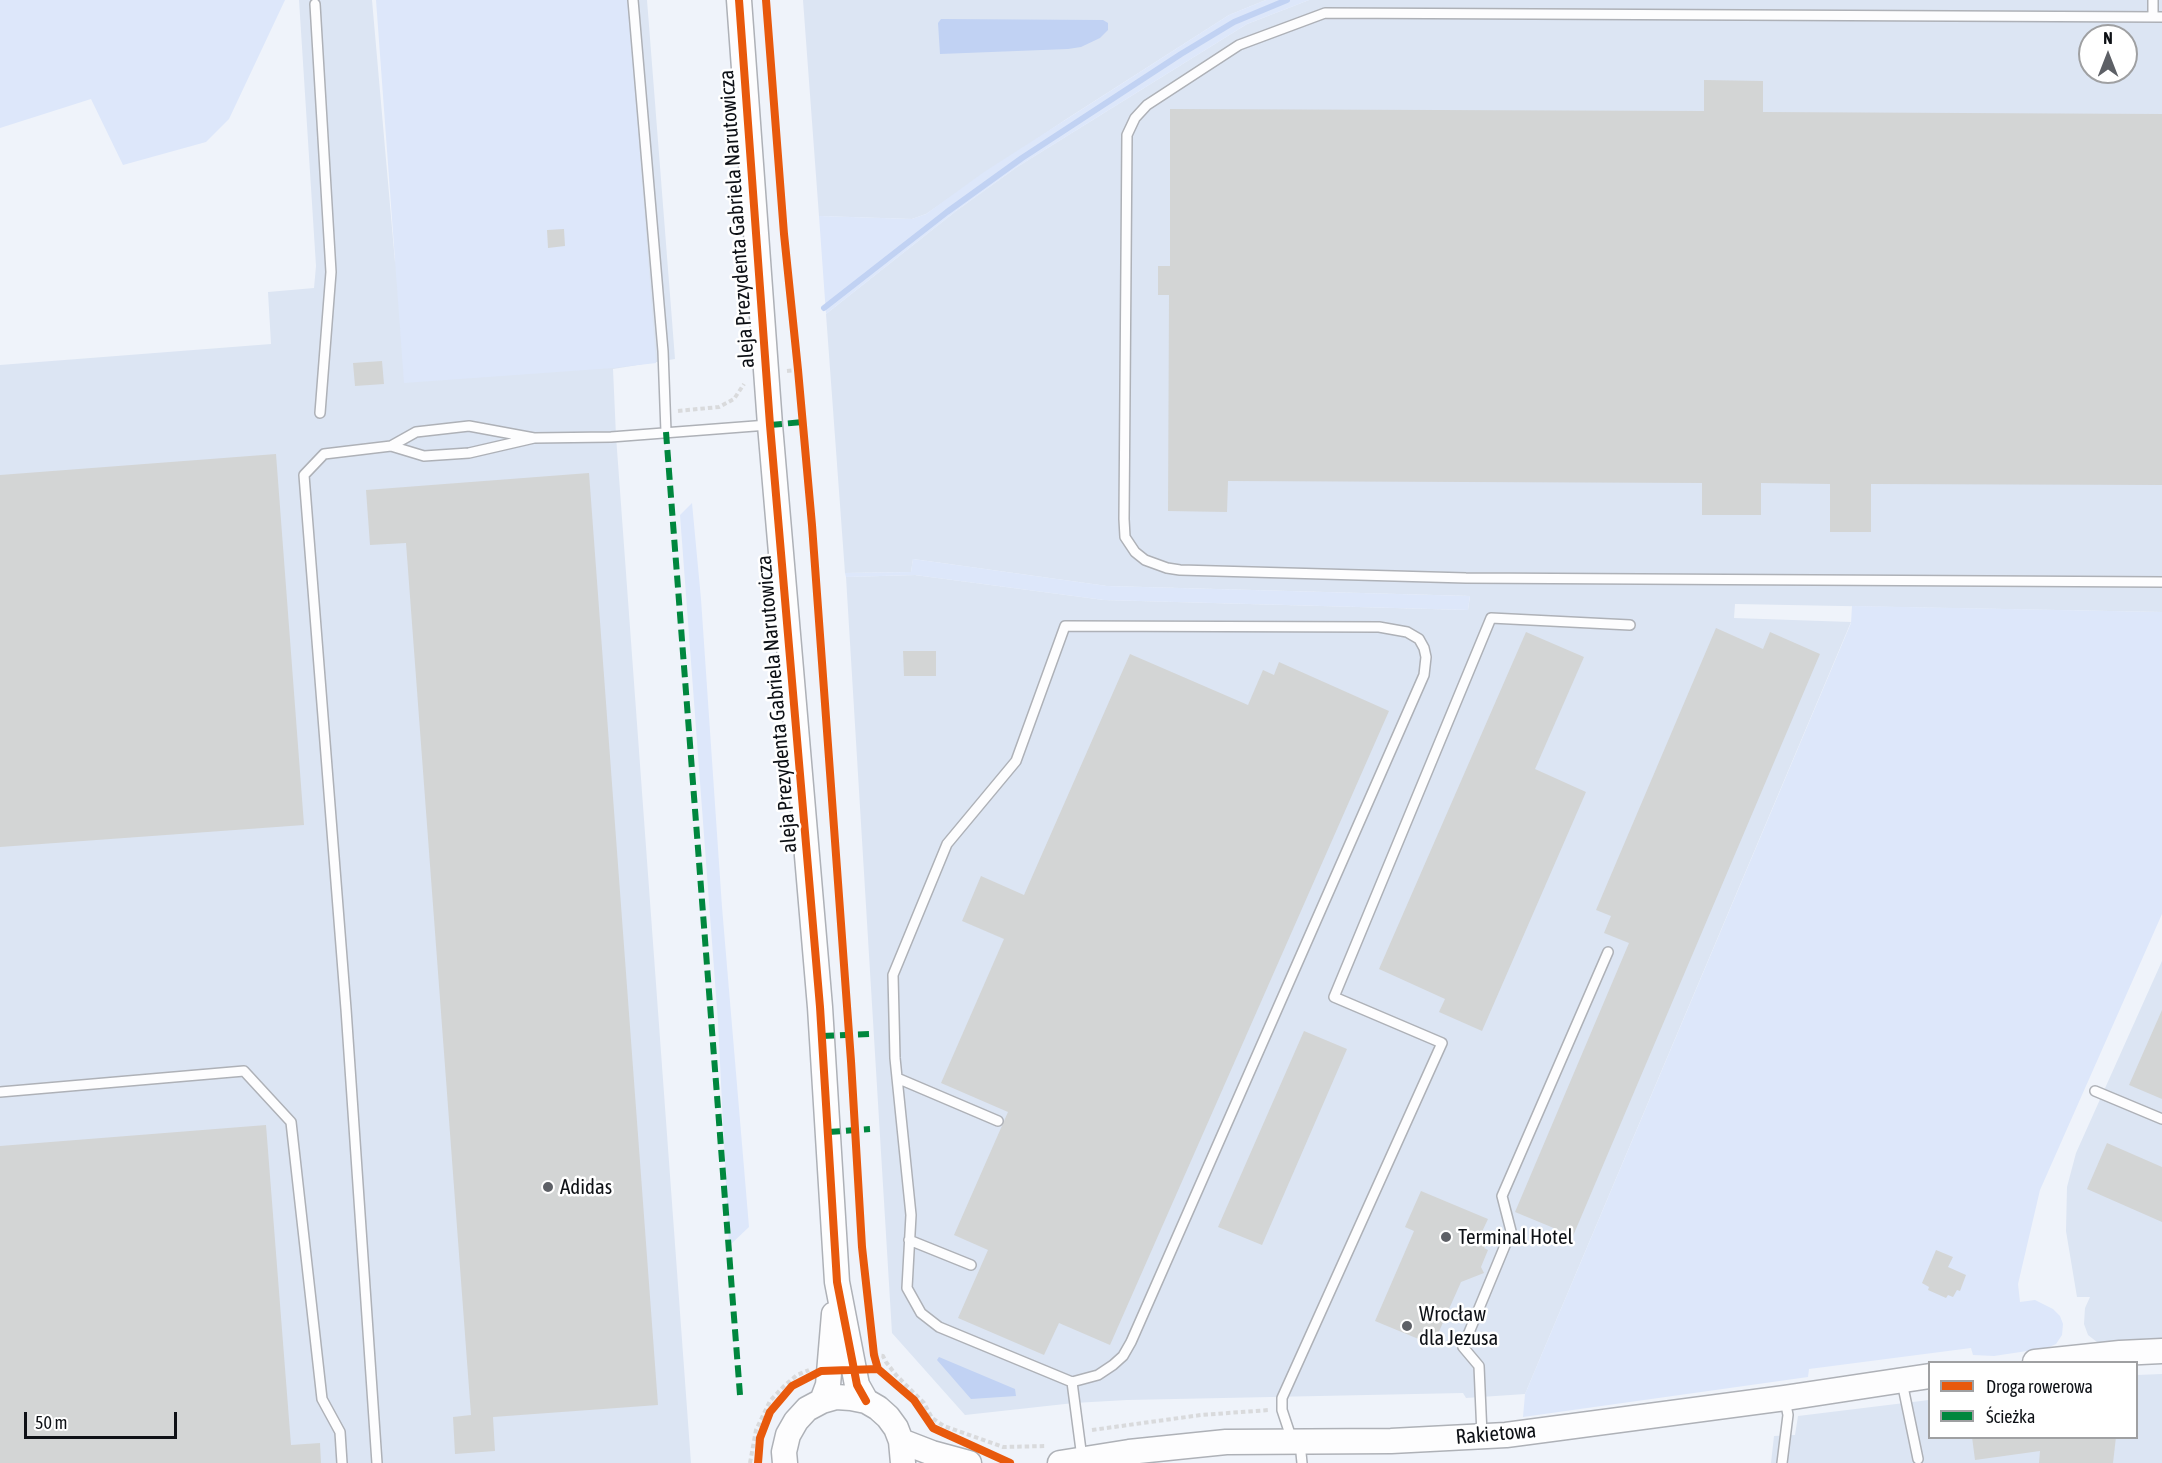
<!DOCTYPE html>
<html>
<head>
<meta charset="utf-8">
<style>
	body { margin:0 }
	#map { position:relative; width:2162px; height:1463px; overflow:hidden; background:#eff3fa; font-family:"Asap Condensed",sans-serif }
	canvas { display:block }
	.legend { position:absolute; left:1928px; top:1361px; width:210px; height:78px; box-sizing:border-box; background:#fff; border:2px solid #9fa0a2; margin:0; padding:8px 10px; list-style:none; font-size:18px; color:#0e1116 }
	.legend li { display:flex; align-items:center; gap:12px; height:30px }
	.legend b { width:30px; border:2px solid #9fa0a2 }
	.north { position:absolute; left:2078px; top:24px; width:60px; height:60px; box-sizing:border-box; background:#fff; border:2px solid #9fa0a2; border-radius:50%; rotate:0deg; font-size:16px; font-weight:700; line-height:24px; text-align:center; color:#0e1116 }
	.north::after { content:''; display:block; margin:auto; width:21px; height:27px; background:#5d6066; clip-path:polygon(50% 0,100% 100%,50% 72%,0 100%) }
	.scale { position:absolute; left:24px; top:1412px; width:153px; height:27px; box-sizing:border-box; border:3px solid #0e1116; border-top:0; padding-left:8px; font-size:18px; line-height:21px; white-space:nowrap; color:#0e1116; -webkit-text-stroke:4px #fff; paint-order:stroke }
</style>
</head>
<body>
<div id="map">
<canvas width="2162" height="1463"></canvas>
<ul class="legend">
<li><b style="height:8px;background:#e8590c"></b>Droga rowerowa</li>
<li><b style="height:8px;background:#00873e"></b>Ścieżka</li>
</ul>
<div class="north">N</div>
<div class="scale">50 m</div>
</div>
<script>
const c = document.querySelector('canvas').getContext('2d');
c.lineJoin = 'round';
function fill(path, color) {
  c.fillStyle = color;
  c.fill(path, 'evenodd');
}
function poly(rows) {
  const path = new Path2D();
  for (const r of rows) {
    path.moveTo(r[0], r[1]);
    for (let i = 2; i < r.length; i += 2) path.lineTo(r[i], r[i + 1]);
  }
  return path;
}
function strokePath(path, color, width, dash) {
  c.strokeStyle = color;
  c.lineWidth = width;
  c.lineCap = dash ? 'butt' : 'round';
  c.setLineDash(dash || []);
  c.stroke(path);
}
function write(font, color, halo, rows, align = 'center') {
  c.font = font + ' "Asap Condensed",sans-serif';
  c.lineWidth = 5;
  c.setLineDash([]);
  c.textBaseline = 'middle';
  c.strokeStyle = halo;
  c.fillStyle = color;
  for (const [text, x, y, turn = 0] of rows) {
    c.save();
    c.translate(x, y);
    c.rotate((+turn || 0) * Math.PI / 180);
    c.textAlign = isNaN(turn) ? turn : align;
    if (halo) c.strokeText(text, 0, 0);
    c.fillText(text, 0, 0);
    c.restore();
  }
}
fill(poly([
	[299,0,372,0,395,262,587,0,647,0,675,359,613,369,616,436,691,1463,0,1463,0,365,271,344,268,292,314,288,316,266],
	[803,0,1266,0,1229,15,1065,120,926,214,912,219,819,216],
	[1309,0,2162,0,2162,612,1735,604,1734,618,1851,622,1525,1394,1466,1398,1463,1393,1127,1400,1074,1403,965,1415,892,1333,846,577,915,575,1104,600,1468,610,1470,596,1107,586,913,559,911,572,845,573,826,314,956,211,1017,167,1247,24],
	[2090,36,2126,36,2126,72,2090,72],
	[2162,961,2162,1341,2117,1344,2097,1342,2088,1335,2084,1324,2085,1308,2090,1297,2077,1297,2066,1231,2067,1187,2076,1153],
	[2162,1374,2162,1463,1771,1463,1774,1436,1795,1435,1798,1416,1929,1400,1930,1438,2136,1438,2137,1375]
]), '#dce5f3');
fill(poly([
	[0,0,285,0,229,119,206,142,123,165,91,99,0,128],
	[376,0,628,0,656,363,613,368,404,383],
	[1266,0,1309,0,1247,24,1017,167,956,211,826,314,819,216,912,219,926,214,984,172,1229,15],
	[692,503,701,599,722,907,749,1227,729,1246,718,1022,680,515],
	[913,559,1107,586,1470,596,1468,610,1104,600,915,575,846,577,845,573,911,572],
	[1852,606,2162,612,2162,914,2040,1190,2018,1284,2020,1302,2035,1300,2053,1309,2060,1316,2063,1324,2062,1335,2056,1344,2047,1348,1994,1356,1973,1355,1971,1348,1809,1369,1808,1377,1523,1417,1525,1394,1851,623]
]), '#dde7fa');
fill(poly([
	[941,19,1103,20,1108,23,1108,30,1100,38,1081,47,1068,49,940,54,938,23],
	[939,1357,1015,1389,1016,1396,971,1399,937,1360]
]), '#c1d2f3');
strokePath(poly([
	[824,308,947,212,1022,158,1181,54,1234,22,1287,0]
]), '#c1d2f3', 6);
fill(poly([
	[1704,80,1763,81,1763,112,2162,114,2162,485,1871,484,1871,532,1830,532,1830,484,1761,483,1761,515,1702,515,1702,483,1228,481,1227,512,1168,511,1169,295,1158,295,1158,266,1170,266,1170,109,1704,111],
	[564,229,565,246,548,248,547,230],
	[382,361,384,384,355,386,353,363],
	[276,454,304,825,0,847,0,475],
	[589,473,658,1405,493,1417,495,1451,455,1454,453,1417,471,1415,406,543,370,545,366,490],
	[1716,628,1763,649,1770,632,1820,654,1573,1236,1515,1212,1629,943,1604,933,1611,916,1596,910],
	[1526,632,1584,657,1535,769,1586,792,1482,1031,1439,1012,1445,999,1379,969],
	[903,651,936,651,936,676,904,676],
	[1130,654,1248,705,1263,670,1274,675,1279,662,1389,711,1110,1345,1059,1323,1044,1355,958,1318,988,1250,954,1235,1008,1112,941,1083,1004,939,962,921,981,876,1024,895],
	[2162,1010,2162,1099,2129,1085],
	[1304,1031,1347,1049,1262,1245,1218,1227],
	[266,1125,291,1445,320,1443,321,1463,0,1463,0,1146],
	[2107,1143,2162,1167,2162,1222,2087,1189],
	[1421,1191,1488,1219,1480,1236,1488,1239,1484,1248,1488,1250,1481,1267,1484,1273,1461,1282,1433,1345,1375,1321,1414,1231,1405,1227],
	[1936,1250,1953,1257,1948,1267,1966,1275,1960,1291,1957,1290,1953,1297,1948,1295,1946,1298,1928,1290,1929,1287,1922,1283],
	[1972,1437,2116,1437,2113,1463,2039,1463,2040,1451,1975,1460]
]), '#d3d5d5');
const lane = poly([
	[633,0,663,351,666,432],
	[2153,0,2153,17],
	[315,4,331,272,320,413],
	[2162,17,1325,13,1239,45,1147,105,1135,118,1127,135,1124,519,1125,537,1135,552,1145,560,1167,568,1180,570,1466,578,2162,582],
	[391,446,424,456,469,453,534,438,611,437,768,425],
	[897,1078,998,1121],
	[2095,1091,2162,1119],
	[0,1092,244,1071,291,1122,322,1399,340,1432,342,1463],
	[909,1240,971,1265],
	[1072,1382,1098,1375,1113,1365,1123,1356,1131,1342,1424,675,1426,657,1424,648,1419,639,1407,632,1379,627,1065,626,1016,761,947,844,893,975,895,1058,911,1215,907,1288,921,1313,939,1327,1072,1382,1082,1458],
	[1902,1382,1918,1459],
	[1482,1435,1479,1366,1463,1347,1511,1231,1502,1196,1608,952],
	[1292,1440,1282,1410,1282,1398,1442,1043,1334,997,1491,618,1630,625],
	[1300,1443,1302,1463],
	[377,1463,346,1009,304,475,324,454,391,446,416,432,469,426,534,438],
	[1782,1463,1788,1415,1785,1400]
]);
const secondary = poly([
	[739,0,770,425,820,1007,837,1282,857,1385,866,1401],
	[2035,1362,2120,1353,2162,1351],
	[822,1401,828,1385,834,1314],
	[901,1441,932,1453,969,1463],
	[785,1463,784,1452,788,1435,796,1421,807,1409,822,1401,836,1397,851,1398,866,1401,878,1408,888,1417,896,1428,901,1441,903,1463],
	[1060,1463,1129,1452,1226,1442,1391,1441,1506,1435,1785,1398,1930,1376]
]);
strokePath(lane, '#aeb1b7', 12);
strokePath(secondary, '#aeb1b7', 27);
strokePath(poly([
	[787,371,798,370],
	[678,411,719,407,734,399,744,384],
	[874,1355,883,1356,886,1362,896,1375,924,1403,932,1418,944,1426,1003,1447,1046,1446],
	[1092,1430,1201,1415,1269,1410],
	[750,1463,756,1430,770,1401,784,1386,797,1375,809,1370]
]), '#d9dadc', 4, [4.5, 3]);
strokePath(lane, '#fdfdfe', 9);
strokePath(secondary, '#fdfdfe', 24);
strokePath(poly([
	[770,425,803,422],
	[666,432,740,1395],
	[822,1036,869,1034],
	[828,1132,870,1129]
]), '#00873e', 6, [12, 6]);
strokePath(poly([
	[739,0,770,425,820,1007,837,1282,857,1385,866,1401],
	[766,0,784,234,798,370,812,525,851,1061,862,1247,874,1355,878,1369,914,1400,933,1428,1010,1463],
	[758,1463,760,1438,770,1412,792,1386,821,1371,878,1369]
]), '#e8590c', 8);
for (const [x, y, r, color] of [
	[548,1187,6,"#5d6066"],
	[1446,1237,6,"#5d6066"],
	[1407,1326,6,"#5d6066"]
]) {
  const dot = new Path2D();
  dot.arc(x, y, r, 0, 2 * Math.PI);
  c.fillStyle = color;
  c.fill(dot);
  strokePath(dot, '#fff', 2);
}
write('21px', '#0e1116', '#fff', [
	["aleja Prezydenta Gabriela Narutowicza",737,219,-94],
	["aleja Prezydenta Gabriela Narutowicza",777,704,-95],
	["Rakietowa",1496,1434,-5]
]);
write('21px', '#0e1116', '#fff', [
	["Adidas",560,1187],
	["Terminal Hotel",1458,1237],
	["Wrocław",1419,1314],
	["dla Jezusa",1419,1338]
], 'left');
</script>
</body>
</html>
